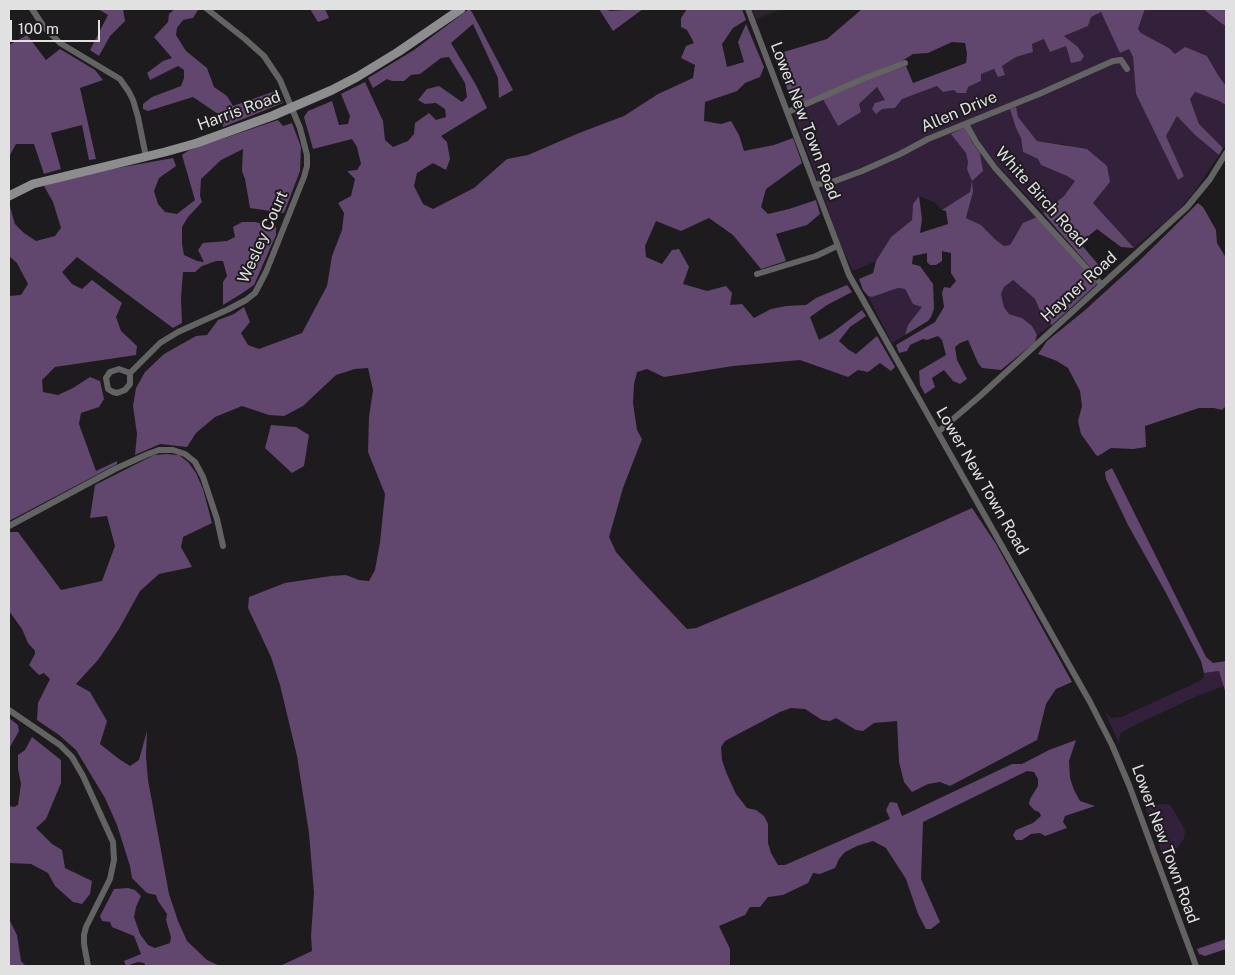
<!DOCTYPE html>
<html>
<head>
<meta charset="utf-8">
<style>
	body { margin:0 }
	#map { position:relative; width:1235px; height:975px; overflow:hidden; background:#1d1b1e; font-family:"Public Sans",sans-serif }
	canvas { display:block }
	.frame { position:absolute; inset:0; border:10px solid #e2e1e2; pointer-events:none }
	.scale { position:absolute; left:10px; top:20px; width:90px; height:22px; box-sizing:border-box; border:2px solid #e2e1e2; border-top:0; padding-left:6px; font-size:15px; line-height:18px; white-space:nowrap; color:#e2e1e2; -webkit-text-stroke:4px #1d1b1e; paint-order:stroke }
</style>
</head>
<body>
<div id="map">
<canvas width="1235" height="975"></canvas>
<div class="frame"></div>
<div class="scale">100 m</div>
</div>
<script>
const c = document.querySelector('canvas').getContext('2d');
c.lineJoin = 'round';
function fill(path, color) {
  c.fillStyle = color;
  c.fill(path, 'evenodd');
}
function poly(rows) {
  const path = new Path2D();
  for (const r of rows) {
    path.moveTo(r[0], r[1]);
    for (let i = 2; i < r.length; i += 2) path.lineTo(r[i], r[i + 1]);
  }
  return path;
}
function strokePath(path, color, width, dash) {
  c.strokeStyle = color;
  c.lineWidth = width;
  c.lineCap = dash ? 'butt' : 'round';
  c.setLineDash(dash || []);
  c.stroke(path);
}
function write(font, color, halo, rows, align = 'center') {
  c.font = font + ' "Public Sans",sans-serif';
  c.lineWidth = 4;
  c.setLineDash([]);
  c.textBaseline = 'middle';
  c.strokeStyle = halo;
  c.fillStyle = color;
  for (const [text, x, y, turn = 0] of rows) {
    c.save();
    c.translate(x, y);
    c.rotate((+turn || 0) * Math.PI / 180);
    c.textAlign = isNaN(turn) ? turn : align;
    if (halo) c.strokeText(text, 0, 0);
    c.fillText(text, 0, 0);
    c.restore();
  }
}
fill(poly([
	[752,9,782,9,756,19]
]), '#2a252c');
fill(poly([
	[1145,9,1203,9,1226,26,1226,86,1218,75,1207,56,1175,54,1169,48,1141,33,1138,29],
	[1101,12,1121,52,1129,49,1133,57,1136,94,1178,179,1184,176,1166,136,1177,115,1195,135,1219,155,1195,191,1178,211,1134,248,1093,203,1110,182,1068,145,1037,141,1017,117,1015,107,1016,128,1021,138,1023,152,1038,159,1041,165,1067,176,1075,181,1064,196,1043,213,999,167,977,138,970,126,966,153,969,162,967,169,982,162,980,153,992,170,1037,217,1015,235,1010,245,1004,246,996,240,981,225,966,218,973,192,972,184,970,192,942,210,934,202,919,196,913,204,912,220,891,237,876,261,853,271,842,248,793,112,823,99,859,104,877,87,885,100,882,109,895,108,901,99,937,86,968,87,981,81,981,74,994,69,1005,75,1002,66,1016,57,1033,52,1032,44,1044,39,1066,46,1071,62,1084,56,1078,47,1064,36,1088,26,1091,17],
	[1195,92,1219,101,1226,105,1226,144,1223,148,1199,124,1190,99],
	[1013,280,1035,299,1040,311,1052,325,1037,335,1031,326,1022,318,1009,314,1004,307,1001,294,1004,286],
	[898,288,905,289,910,299,923,307,908,325,905,335,892,343,868,296,872,297],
	[1219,671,1224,686,1197,696,1127,729,1120,734,1119,744,1105,712,1111,718,1121,717,1200,681,1204,677,1204,673],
	[1140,792,1148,805,1168,804,1171,806,1185,830,1184,839,1169,860,1167,865,1168,871]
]), '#33213b');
fill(poly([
	[98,9,123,9,125,21,110,36,99,56,90,50,108,15],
	[175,9,198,10,193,18,183,20,177,28,176,35,186,51,207,68,214,87,227,96,233,106,278,90,283,103,223,127,221,116,193,97,148,111,143,109,143,104,152,97,181,86,184,78,184,70,178,66,150,80,147,73,163,61,172,58,154,37,168,22,169,14],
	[310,9,325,9,329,18,318,22],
	[469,9,472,12,513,90,499,98,498,78,473,24,451,43,476,85,487,108,441,136,447,142,450,159,446,170,433,163,417,173,414,186,423,204,433,209,474,188,507,159,528,155,579,133,624,116,658,94,693,78,695,65,681,58,686,46,694,43,687,30,681,27,681,18,687,9,742,9,746,20,733,28,722,44,727,67,744,62,738,42,746,24,764,67,760,77,745,83,737,91,705,102,704,121,721,124,731,121,739,135,744,151,774,145,793,138,802,163,766,189,761,207,768,214,789,209,816,200,820,214,807,225,776,234,786,261,761,269,733,235,709,218,681,231,656,221,645,246,646,257,662,264,672,250,679,249,689,267,683,284,707,291,726,286,732,293,730,305,742,304,754,318,771,309,786,306,806,305,816,298,847,285,852,292,827,305,810,317,819,340,832,333,862,310,866,316,850,327,839,341,849,350,856,354,877,336,895,367,891,371,880,363,868,372,858,370,848,377,800,360,733,366,664,377,647,369,637,372,634,384,633,403,637,430,642,439,623,488,609,537,616,552,638,577,687,629,696,628,812,580,972,508,996,544,1072,682,1056,689,1046,704,1037,740,950,786,940,782,928,784,912,792,904,782,899,762,897,721,874,723,863,731,856,730,836,718,830,721,822,720,805,709,791,708,780,712,725,741,721,747,722,760,726,772,736,794,747,808,756,810,764,816,768,824,768,843,771,853,778,865,785,865,890,819,886,810,890,802,897,803,902,816,1012,764,1022,764,1049,750,1076,740,1069,761,1070,778,1074,790,1080,801,1095,806,1065,816,1063,822,1067,828,1045,836,1040,833,1031,834,1022,840,1016,840,1013,835,1016,830,1033,823,1041,816,1039,812,1034,810,1029,804,1030,799,1038,786,1038,779,1034,772,1027,771,923,822,921,879,940,922,931,929,926,929,918,914,906,879,886,848,873,841,857,846,845,852,839,859,835,868,820,874,813,873,808,883,783,895,768,897,760,907,750,907,745,915,719,926,730,949,730,966,280,966,312,951,311,936,314,893,309,833,297,756,280,685,271,657,248,608,249,597,285,583,331,576,346,575,359,580,369,581,375,570,380,542,385,494,368,452,369,417,373,390,368,368,355,369,336,375,303,406,284,416,269,415,242,406,215,417,196,433,187,447,160,444,135,455,137,434,133,406,136,388,145,372,164,354,196,336,207,335,218,320,234,314,244,307,250,322,241,333,248,345,259,349,302,333,327,286,332,256,342,230,344,213,338,203,351,196,355,179,347,171,357,170,361,164,357,147,352,139,313,149,304,117,308,111,332,101,339,125,348,124,350,116,341,94,365,82,383,121,385,140,393,147,408,141,414,134,415,123,429,113,436,120,446,117,445,109,436,103,425,104,418,100,427,89,439,86,462,102,467,97,465,83,449,57,441,58,420,74,411,75,404,81,392,81,387,79,373,88,368,78,414,50],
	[599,9,608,9,609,11,643,9,613,31],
	[862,9,1145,9,1138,29,1141,33,1169,48,1175,54,1185,47,1207,56,1218,75,1226,86,1226,105,1219,101,1195,92,1190,99,1199,124,1223,148,1219,155,1195,135,1177,116,1166,136,1184,176,1178,180,1136,94,1133,57,1129,49,1120,53,1101,12,1091,17,1088,26,1064,36,1078,47,1084,56,1081,61,1071,63,1066,46,1050,52,1044,39,1032,44,1033,52,1016,57,1002,66,1005,75,998,77,994,69,981,74,981,81,968,87,966,93,957,93,954,90,943,92,937,86,902,99,895,108,882,109,876,114,872,109,875,103,885,100,877,87,859,104,861,112,838,126,823,99,862,81,906,66,913,83,966,63,967,54,965,43,952,42,928,53,913,54,899,63,798,105,793,103,776,61,777,54,827,39],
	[1203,9,1226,9,1226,26,1221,23],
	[27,35,46,60,60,49,95,70,103,80,80,88,96,159,89,160,82,125,51,133,61,169,44,174,34,144,16,144,9,157,9,45],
	[1016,107,1018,117,1037,141,1087,149,1107,166,1110,182,1093,203,1134,248,1121,247,1097,229,1080,243,1102,269,1097,275,1043,213,1064,196,1075,181,1067,176,1041,165,1038,159,1023,152,1021,138,1016,128,1010,109],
	[278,120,283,126,292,123,301,147,300,171,284,213,250,208,245,179,242,171,243,149,221,160,201,179,200,196,202,202,188,217,182,227,182,244,184,255,197,261,204,262,198,250,203,243,227,241,235,237,233,227,242,222,255,222,276,227,276,235,254,285,241,294,223,305,223,282,227,276,223,261,216,261,202,266,195,272,183,272,181,298,182,323,173,328,77,257,62,272,72,284,82,289,92,280,122,303,116,317,121,331,137,346,136,355,55,367,42,380,43,392,58,395,73,388,90,377,100,381,104,399,99,407,81,413,79,424,96,471,117,461,117,464,9,521,9,296,21,295,28,284,17,263,10,257,9,258,9,203,15,224,24,233,36,241,55,236,61,228,53,202,44,186,57,181,112,169,173,158,176,166,159,178,154,191,158,204,165,212,177,214,195,200,182,155,189,150],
	[965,127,972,142,980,153,983,171,972,181,973,192,966,218,981,225,996,240,1004,246,1010,245,1023,223,1037,217,1097,284,1052,325,1040,311,1035,299,1013,280,1004,287,1001,294,1004,307,1009,314,1022,318,1032,326,1037,335,1035,342,1001,370,982,368,978,363,968,340,960,343,955,347,957,360,967,379,960,384,953,381,944,370,932,378,935,387,925,394,920,385,919,371,946,355,942,340,938,336,927,340,923,339,910,345,907,351,899,353,896,345,935,322,944,307,942,293,944,287,950,288,956,281,951,273,951,253,942,251,942,261,936,265,930,265,927,262,927,253,913,256,912,264,920,266,933,284,934,309,931,317,928,321,905,335,908,325,922,307,913,304,905,289,898,288,872,297,868,296,863,290,859,279,873,273,876,261,891,237,912,220,913,204,919,196,922,219,920,233,948,224,946,211,942,210,970,192,972,181,967,169,968,162,966,153,951,134],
	[1198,203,1203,207,1216,230,1217,243,1226,258,1226,406,1222,410,1214,408,1199,408,1145,426,1146,447,1133,449,1111,448,1098,456,1096,455,1081,434,1078,421,1082,406,1080,391,1068,368,1057,361,1038,354,1047,341,1084,311,1138,262],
	[271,425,296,427,309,435,304,466,292,473,265,448],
	[166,454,179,455,188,462,196,473,203,489,212,523,183,537,181,547,192,567,159,574,140,591,119,629,98,660,76,684,90,692,107,721,100,744,119,759,130,766,139,760,147,731,146,756,148,780,169,894,178,921,187,941,207,960,220,966,146,966,144,963,138,962,126,966,124,961,141,954,134,936,112,927,110,922,102,921,100,916,114,889,128,888,135,890,141,896,136,907,134,917,140,934,148,945,155,948,170,943,171,937,166,920,167,914,158,901,156,895,147,893,132,878,130,866,117,825,105,798,76,750,59,735,37,720,38,703,50,679,44,673,39,675,29,665,35,654,35,651,28,643,22,629,9,611,9,532,18,532,61,590,102,581,115,546,107,516,90,518,95,485,154,455],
	[1112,468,1206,657,1213,663,1226,661,1226,694,1219,671,1204,673,1201,661,1166,593,1128,525,1106,479,1105,472],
	[9,718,18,725,19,731,10,747,9,747],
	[32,737,61,760,61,783,46,819,36,828,52,844,62,850,65,868,92,881,90,894,82,904,73,902,55,886,48,873,31,864,9,863,9,806,14,807,18,805,21,784,18,769,18,755,25,750],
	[9,919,17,935,21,961,26,966,9,966],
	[1226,939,1226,949,1205,956,1199,954,1197,949]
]), '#61466e');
strokePath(poly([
	[32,9,44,27,60,43,120,79,129,92,133,100,138,117,146,157],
	[748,9,849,275,1090,702,1112,745,1129,785,1196,966],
	[788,112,865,78,905,63],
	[966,124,976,142,995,168,1102,285],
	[815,185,835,181,862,171,900,154,928,139,1039,94,1113,61,1121,60,1127,69],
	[757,274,816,256,837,246],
	[130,373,119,369,110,372,106,378,108,389,113,392,117,393,125,390,130,384,130,373,160,343,178,332,229,309,246,300,255,293,266,272,304,177,307,166,307,155,300,128,280,80,264,56,245,39,207,9],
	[938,432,980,396,1187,207,1210,179,1226,153],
	[9,526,115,469,148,454,159,450,173,450,185,454,195,462,203,477,217,519,223,546],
	[9,710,60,745,72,757,83,776,113,842,114,860,110,879,86,927,84,935,84,944,88,966]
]), '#646364', 6);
strokePath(poly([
	[9,196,33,184,165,152,197,143,272,116,332,90,357,77,398,52,461,9]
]), '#8d8c8e', 9);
write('16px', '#e2e1e2', '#1d1b1e', [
	["Harris Road",239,111,-20],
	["Allen Drive",959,112,-23],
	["Lower New Town Road",805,121,69],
	["White Birch Road",1041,197,48],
	["Wesley Court",263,237,-66],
	["Hayner Road",1079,287,-42],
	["Lower New Town Road",982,481,60],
	["Lower New Town Road",1165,844,70]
]);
</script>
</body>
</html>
